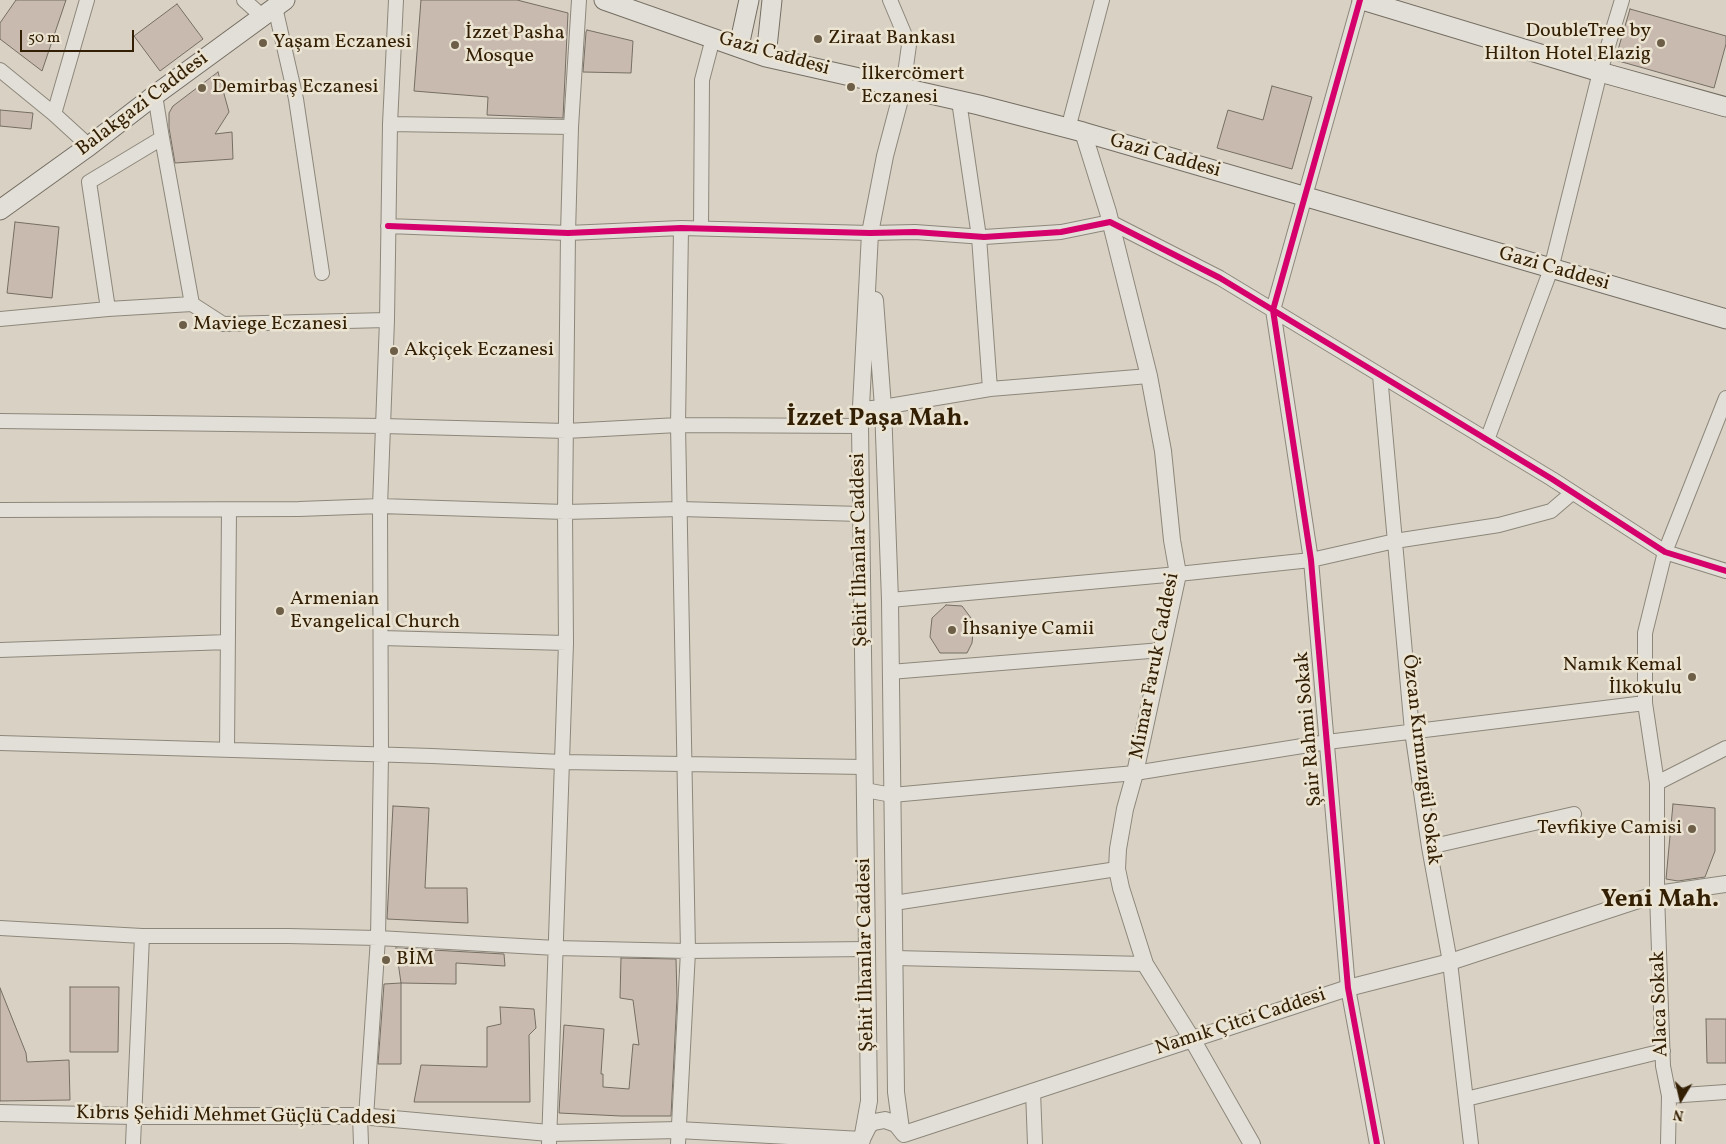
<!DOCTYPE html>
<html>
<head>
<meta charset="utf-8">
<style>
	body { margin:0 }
	#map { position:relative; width:1726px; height:1144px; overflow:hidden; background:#d9d2c4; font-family:Vollkorn,serif }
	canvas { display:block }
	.north { position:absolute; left:1656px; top:1074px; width:50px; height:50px; -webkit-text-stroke:4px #ece4d3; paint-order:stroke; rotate:189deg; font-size:14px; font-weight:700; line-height:20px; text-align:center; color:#331f03 }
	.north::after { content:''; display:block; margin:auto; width:18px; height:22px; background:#331f03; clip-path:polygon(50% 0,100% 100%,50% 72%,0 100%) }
	.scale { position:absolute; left:20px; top:30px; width:114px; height:22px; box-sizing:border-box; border:2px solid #331f03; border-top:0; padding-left:6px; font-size:15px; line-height:18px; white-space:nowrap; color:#331f03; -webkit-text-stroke:4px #ece4d3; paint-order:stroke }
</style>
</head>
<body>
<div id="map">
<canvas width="1726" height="1144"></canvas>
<div class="north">N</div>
<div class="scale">50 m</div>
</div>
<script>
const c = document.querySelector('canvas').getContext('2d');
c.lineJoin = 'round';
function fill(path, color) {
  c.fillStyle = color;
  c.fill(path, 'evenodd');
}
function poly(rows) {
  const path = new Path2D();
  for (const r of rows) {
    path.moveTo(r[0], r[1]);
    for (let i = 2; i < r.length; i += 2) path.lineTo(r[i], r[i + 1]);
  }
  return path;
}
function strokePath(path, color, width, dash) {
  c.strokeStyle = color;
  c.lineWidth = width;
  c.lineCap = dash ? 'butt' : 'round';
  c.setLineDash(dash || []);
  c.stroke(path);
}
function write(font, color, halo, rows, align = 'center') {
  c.font = font + ' Vollkorn,serif';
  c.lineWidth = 5;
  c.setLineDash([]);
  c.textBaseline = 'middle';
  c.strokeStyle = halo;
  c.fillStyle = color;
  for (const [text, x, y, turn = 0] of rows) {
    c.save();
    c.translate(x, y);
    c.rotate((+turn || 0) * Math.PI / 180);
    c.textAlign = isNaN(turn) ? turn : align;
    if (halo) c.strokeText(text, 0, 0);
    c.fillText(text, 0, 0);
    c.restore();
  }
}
const building = poly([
	[16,0,66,0,42,71,0,39,0,23,16,0],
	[421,0,517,0,568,13,563,118,487,115,488,97,414,91,421,0],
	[177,4,203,39,160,71,134,36,177,4],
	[1630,9,1726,36,1726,44,1714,88,1615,60,1630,9],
	[587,30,633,41,631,73,583,72,586,32,587,30],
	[218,72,229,112,215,134,232,132,233,159,175,163,169,128,169,113,173,106,218,72],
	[1272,86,1312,97,1292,169,1217,148,1228,110,1263,120,1272,86],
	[0,110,33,113,31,129,0,126,0,110],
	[15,222,59,227,52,298,7,293,15,222],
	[946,605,962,606,974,622,972,643,967,653,940,653,930,637,932,618,946,605],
	[1673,804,1715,808,1715,851,1705,877,1678,881,1666,879,1673,804],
	[393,806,429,808,425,888,467,888,468,923,387,919,393,806],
	[396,948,504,954,505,966,456,963,456,984,401,983,396,948],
	[621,958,676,959,677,997,671,1116,621,1116,559,1113,564,1025,604,1029,601,1074,603,1074,603,1087,629,1089,633,1044,639,1045,633,1000,620,998,621,958],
	[401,983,401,1064,378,1064,384,984,401,983],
	[70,987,119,987,118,1052,70,1052,70,987],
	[0,988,26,1053,27,1062,69,1060,70,1100,0,1101,0,988],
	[500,1007,534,1009,536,1028,529,1035,530,1102,414,1102,421,1065,487,1067,487,1027,501,1024,500,1007],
	[1706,1019,1726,1019,1726,1063,1707,1063,1706,1019]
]);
fill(building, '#c9baaf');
strokePath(building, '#756e63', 1);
const minor = poly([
	[244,0,263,17],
	[890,0,909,45,903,88],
	[1360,0,1273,310,1311,560,1348,988,1377,1144],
	[275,7,296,99,322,273],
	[0,70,54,114,89,146],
	[959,101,979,237,990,389],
	[54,114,87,0],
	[390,124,571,127],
	[1068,129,1102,0],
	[162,138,192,304],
	[388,226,568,233,681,228,870,233,915,232,984,237,1061,232,1110,222,1220,278,1552,479,1665,552,1726,571],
	[701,228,702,80,713,38],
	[108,309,89,182,162,138,155,95],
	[0,319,108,309,192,304,223,324,387,320],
	[1380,375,1412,731,1429,847,1450,962,1471,1144],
	[861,409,883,407,990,389,1149,376],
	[0,421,383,426,566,431,678,425,860,426],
	[1487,440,1551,269,1600,72,1622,0],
	[0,510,299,509,380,506,565,512,680,509,861,514],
	[890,600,1178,574,1311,560,1395,541,1499,525,1551,511,1572,493],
	[381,638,566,643],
	[0,650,228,642],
	[890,672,1162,650],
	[0,743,432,756,562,762,864,767],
	[227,750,229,510],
	[1657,783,1726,748],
	[865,790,892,795,1135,773,1327,742,1645,703],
	[1429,847,1574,814],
	[894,903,1117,869],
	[0,928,142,936,288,936,378,938,556,948,688,951,867,949],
	[895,958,1145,964],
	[1033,1091,1035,1144],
	[1669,1096,1726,1092],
	[1466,1099,1663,1051],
	[360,1116,361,1144],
	[366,1117,378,938,381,755,380,506,387,320,390,124,396,0],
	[133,1144,142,936],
	[549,1144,566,643,565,512,568,233,571,127,579,0],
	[678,1144,688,951,678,425,681,228],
	[1668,1144,1669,1096,1663,1066,1657,894,1657,783,1645,703,1645,633,1665,552,1726,398]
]);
const tertiary = poly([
	[1083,132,1108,212,1149,376,1163,451,1172,540,1178,574,1135,773,1125,809,1118,849,1117,869,1121,888,1145,964,1192,1039,1252,1144],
	[875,300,883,407,890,600,896,1092,901,1129],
	[0,1113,133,1116,360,1116,549,1133,678,1130,862,1140],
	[863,1134,869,1101,860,426,870,233,885,156,903,88],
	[904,1134,1348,988,1450,962,1657,894,1726,884],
	[863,1137,869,1125,874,1122,885,1120,896,1124,904,1134]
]);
const secondary = poly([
	[604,0,766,57,979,105,1083,132,1726,319],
	[1362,0,1600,72,1726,107],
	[739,46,749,0],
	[766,57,772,0],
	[0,210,89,146,155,95,285,0]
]);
strokePath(minor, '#8d877b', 16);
strokePath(tertiary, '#8d877b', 18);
strokePath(secondary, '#756e63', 21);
strokePath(minor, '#e2dfd8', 14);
strokePath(tertiary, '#e2dfd8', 16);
strokePath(secondary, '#e2dfd8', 19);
strokePath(poly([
	[1360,0,1273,310,1311,560,1348,988,1377,1144],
	[388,226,568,233,681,228,870,233,915,232,984,237,1061,232,1110,222,1220,278,1552,479,1665,552,1726,571]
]), '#d6006c', 6);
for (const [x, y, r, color] of [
	[818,39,5,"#6d5e47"],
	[263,43,5,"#6d5e47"],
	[1661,43,5,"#6d5e47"],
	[455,45,5,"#6d5e47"],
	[851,87,5,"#6d5e47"],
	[202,88,5,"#6d5e47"],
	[183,325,5,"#6d5e47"],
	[394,351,5,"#6d5e47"],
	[280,611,5,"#6d5e47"],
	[952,630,5,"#6d5e47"],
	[1692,677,5,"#6d5e47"],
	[1692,829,5,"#6d5e47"],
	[386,960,5,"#6d5e47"]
]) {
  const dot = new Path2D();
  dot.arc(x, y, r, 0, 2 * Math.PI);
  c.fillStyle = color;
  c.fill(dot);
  strokePath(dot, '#ece4d3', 2);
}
write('20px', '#331f03', '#ece4d3', [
	["DoubleTree by",1651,32,"right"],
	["Hilton Hotel Elazig",1651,55,"right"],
	["İzzet Pasha",465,34],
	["Mosque",465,57],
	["Ziraat Bankası",828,39],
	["Yaşam Eczanesi",273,43],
	["İlkercömert",861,75],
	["Eczanesi",861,98],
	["Demirbaş Eczanesi",212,88],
	["Maviege Eczanesi",193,325],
	["Akçiçek Eczanesi",404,351],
	["Armenian",290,600],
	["Evangelical Church",290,623],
	["İhsaniye Camii",962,630],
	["Namık Kemal",1682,666,"right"],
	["İlkokulu",1682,689,"right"],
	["Tevfikiye Camisi",1682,829,"right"],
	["BİM",396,960]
], 'left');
write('20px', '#331f03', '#ece4d3', [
	["Gazi Caddesi",774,55,16],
	["Balakgazi Caddesi",143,105,-37],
	["Gazi Caddesi",1165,157,16],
	["Gazi Caddesi",1554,270,16],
	["Şehit İlhanlar Caddesi",861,550,-91],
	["Mimar Faruk Caddesi",1156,666,-79],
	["Şair Rahmi Sokak",1310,729,-95],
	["Özcan Kırmızıgül Sokak",1420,760,83],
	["Şehit İlhanlar Caddesi",867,955,-91],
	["Alaca Sokak",1661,1004,-92],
	["Namık Çitci Caddesi",1241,1023,-18],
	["Kıbrıs Şehidi Mehmet Güçlü Caddesi",236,1117,1]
]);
write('bold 25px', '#331f03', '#ece4d3', [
	["İzzet Paşa Mah.",878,420],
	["Yeni Mah.",1660,901]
]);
</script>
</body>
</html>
